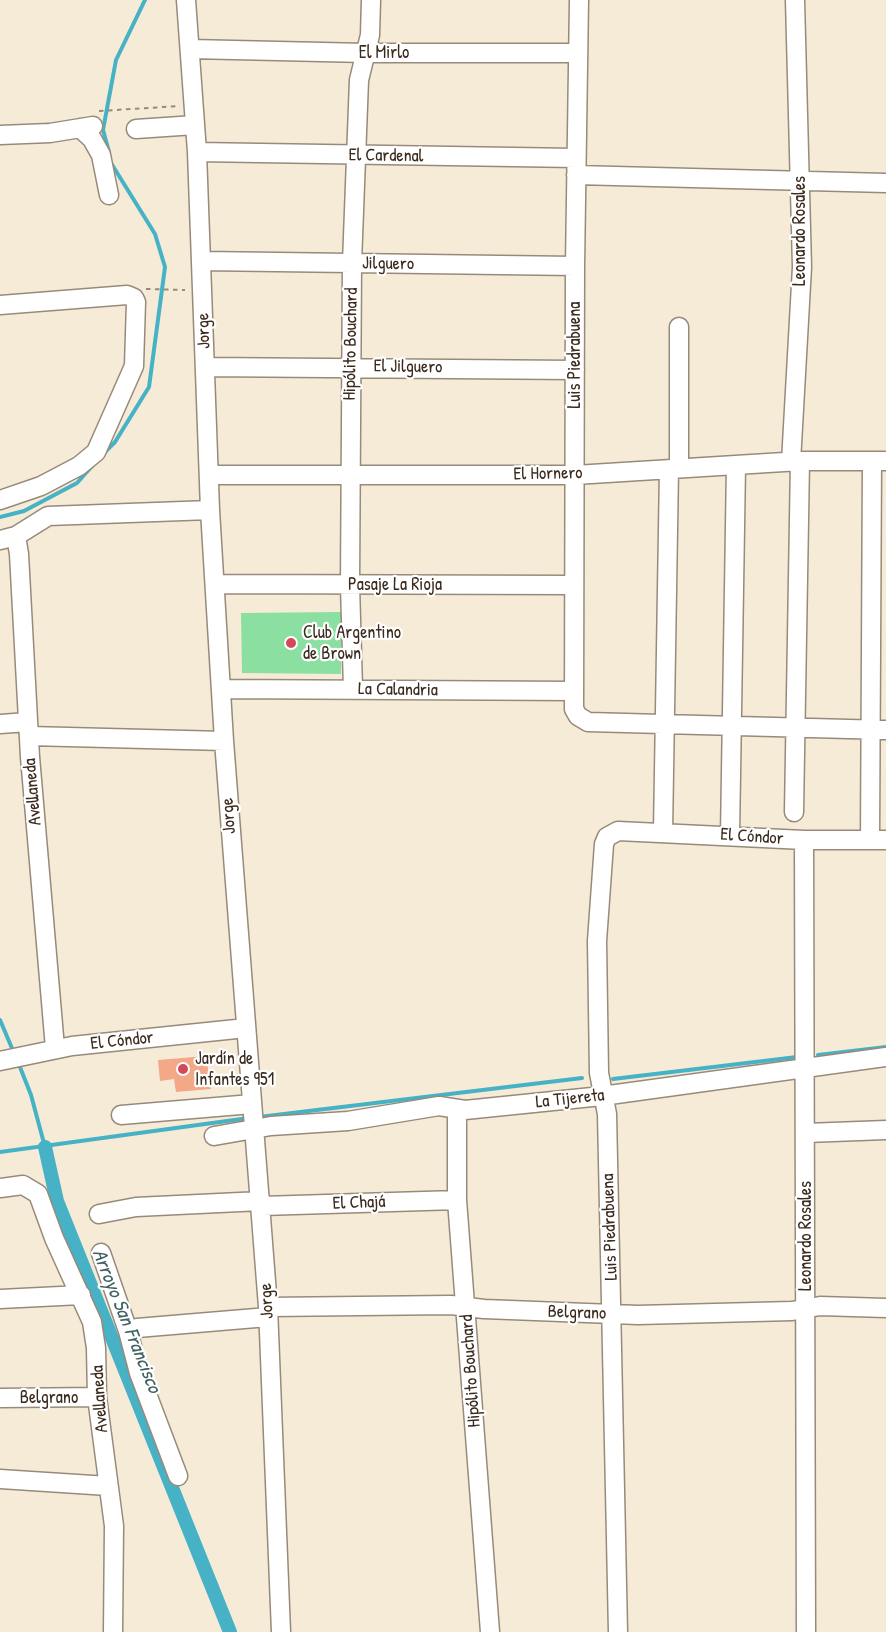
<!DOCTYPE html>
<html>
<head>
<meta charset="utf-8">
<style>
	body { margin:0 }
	canvas { display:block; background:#f5ebd7 }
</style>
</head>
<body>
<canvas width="886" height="1632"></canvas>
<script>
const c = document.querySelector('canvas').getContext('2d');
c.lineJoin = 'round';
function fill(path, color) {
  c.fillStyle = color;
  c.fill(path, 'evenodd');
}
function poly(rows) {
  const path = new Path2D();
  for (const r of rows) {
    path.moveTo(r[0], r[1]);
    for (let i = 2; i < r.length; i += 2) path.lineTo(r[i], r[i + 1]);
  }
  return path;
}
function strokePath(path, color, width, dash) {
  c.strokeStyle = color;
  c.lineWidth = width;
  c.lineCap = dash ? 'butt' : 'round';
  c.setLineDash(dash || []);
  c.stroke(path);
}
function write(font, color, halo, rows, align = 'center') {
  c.font = font + ' "Patrick Hand",sans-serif';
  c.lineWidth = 4.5;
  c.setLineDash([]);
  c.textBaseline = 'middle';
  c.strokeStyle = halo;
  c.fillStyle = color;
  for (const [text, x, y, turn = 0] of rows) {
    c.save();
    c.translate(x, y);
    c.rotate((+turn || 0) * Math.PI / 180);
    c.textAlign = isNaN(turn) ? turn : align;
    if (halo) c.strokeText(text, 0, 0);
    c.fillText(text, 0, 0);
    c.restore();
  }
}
fill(poly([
	[341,612,341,674,242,673,241,613]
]), '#8bdfa1');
strokePath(poly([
	[109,152,103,130,116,60,145,0],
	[102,455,115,442,149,387,165,267,155,234,111,163],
	[0,517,24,511,77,483,93,465],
	[0,1020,14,1053],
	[818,1055,886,1047],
	[18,1062,31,1095,45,1147],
	[613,1079,797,1057],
	[259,1117,582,1078],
	[0,1152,249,1118]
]), '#47b2c5', 4);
strokePath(poly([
	[45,1147,57,1201,230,1632]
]), '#47b2c5', 14);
fill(poly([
	[206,1056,211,1089,176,1092,174,1079,160,1081,158,1060]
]), '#f3a887');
const minor = poly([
	[186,0,197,152,210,510,224,741,268,1307,281,1632],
	[579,0,575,266,574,709,578,716,588,722,886,730],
	[190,49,366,53,577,53],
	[80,128,92,139,101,155,109,195],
	[136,129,195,125],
	[0,135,50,133,93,126],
	[197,152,576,158],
	[576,175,886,183],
	[202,261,575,266],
	[0,305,127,295,134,298,136,302,134,366,96,452,79,466,41,486,0,500],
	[205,367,575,370],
	[791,462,802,267,795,0],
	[679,468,679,327],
	[210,475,575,475,800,461,886,461],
	[16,536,19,554,30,757,55,1048],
	[0,540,16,536,48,516,210,510],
	[216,584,574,585],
	[222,689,574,691],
	[353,689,350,585,352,263,359,80,370,35,371,0],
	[0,724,28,722],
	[29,736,224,741],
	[794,812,800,461],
	[663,832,669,469],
	[730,835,736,465],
	[804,840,806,1632],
	[870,840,872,461],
	[0,1061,72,1046,246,1028],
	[457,1110,457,1200,490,1632],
	[121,1115,252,1104],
	[806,1133,886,1130],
	[214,1136,271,1126,348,1121,439,1106,465,1110,602,1096,886,1057],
	[0,1188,23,1185,38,1194,54,1238,92,1322,96,1348,97,1397,114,1526,113,1632],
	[262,1206,457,1200],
	[99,1214,136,1207,261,1201],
	[101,1253,128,1331,139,1373,178,1476],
	[0,1299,81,1295],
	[268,1307,451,1305,484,1309,638,1315,792,1311,820,1306,886,1308],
	[128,1331,137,1328,268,1317],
	[0,1398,97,1397],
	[0,1479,108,1486],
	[618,1632,607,1114,599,1073,597,941,604,844,607,837,618,831,804,840,886,840]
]);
strokePath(minor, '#988a7a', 21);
strokePath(poly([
	[99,111,180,106],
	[146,289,185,290]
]), '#988a7a', 2, [4.5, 4.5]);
strokePath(minor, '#fff', 18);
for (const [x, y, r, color] of [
	[291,643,6,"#d1495b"],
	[183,1069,6,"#d1495b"]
]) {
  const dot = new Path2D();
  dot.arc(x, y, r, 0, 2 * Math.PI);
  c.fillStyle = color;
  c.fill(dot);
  strokePath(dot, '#fff', 2);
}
write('18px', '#3b2a1e', '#fff', [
	["El Mirlo",384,53],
	["El Cardenal",386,156,1],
	["Leonardo Rosales",800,231,-90],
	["Jilguero",388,264,1],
	["Jorge",204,331,-92],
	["Hipólito Bouchard",351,344,-89],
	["Luis Piedrabuena",575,355,-90],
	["El Jilguero",408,367,1],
	["El Hornero",548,474,-1],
	["Pasaje La Rioja",395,585],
	["La Calandria",398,690,1],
	["Avellaneda",33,792,-95],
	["Jorge",229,816,-94],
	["El Cóndor",752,837,4],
	["El Cóndor",122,1041,-6],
	["La Tijereta",570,1099,-6],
	["El Chajá",359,1203,-2],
	["Luis Piedrabuena",610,1227,-92],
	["Leonardo Rosales",806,1236,-90],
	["Jorge",267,1301,-93],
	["Belgrano",577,1313,2],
	["Hipólito Bouchard",471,1371,-94],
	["Belgrano",49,1398],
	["Avellaneda",100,1399,-94]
]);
write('18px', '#3b2a1e', '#fff', [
	["Club Argentino",303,633],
	["de Brown",303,654],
	["Jardín de",195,1059],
	["Infantes 951",195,1080]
], 'left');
write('italic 20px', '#406061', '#fff', [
	["Arroyo San Francisco",126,1321,68]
]);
</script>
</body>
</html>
